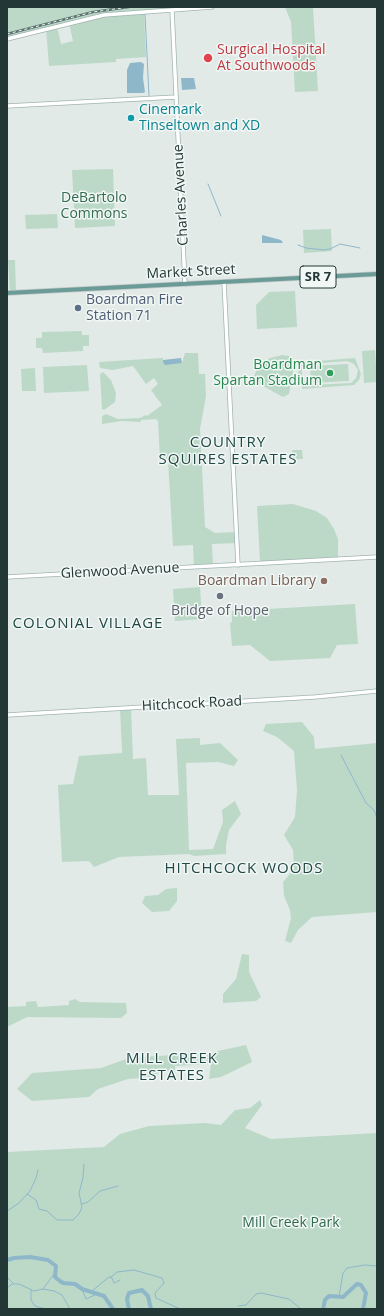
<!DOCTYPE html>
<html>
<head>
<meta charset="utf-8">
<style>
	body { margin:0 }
	#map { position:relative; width:384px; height:1316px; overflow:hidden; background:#e1eae7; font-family:"Open Sans",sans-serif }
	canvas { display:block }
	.frame { position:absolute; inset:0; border:8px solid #233836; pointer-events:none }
</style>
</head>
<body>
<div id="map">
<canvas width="384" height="1316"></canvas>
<div class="frame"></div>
</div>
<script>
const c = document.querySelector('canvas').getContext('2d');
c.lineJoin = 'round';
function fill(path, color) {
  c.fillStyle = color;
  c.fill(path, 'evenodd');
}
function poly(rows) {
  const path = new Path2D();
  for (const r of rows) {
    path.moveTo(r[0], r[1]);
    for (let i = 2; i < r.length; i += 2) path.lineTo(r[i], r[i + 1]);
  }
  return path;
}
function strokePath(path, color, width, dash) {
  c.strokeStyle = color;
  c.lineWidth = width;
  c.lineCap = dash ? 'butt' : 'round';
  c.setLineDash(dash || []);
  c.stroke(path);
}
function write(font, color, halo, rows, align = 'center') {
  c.font = font + ' "Open Sans",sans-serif';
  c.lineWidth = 3;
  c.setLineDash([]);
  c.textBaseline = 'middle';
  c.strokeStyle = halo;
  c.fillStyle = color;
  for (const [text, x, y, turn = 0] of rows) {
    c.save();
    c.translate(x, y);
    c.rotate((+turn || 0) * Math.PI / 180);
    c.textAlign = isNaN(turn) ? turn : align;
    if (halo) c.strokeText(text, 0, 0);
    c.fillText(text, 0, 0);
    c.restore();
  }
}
fill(poly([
	[7,7,212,7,144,11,146,57,116,59,116,62,49,66,46,29,7,39],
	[69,23,73,41,61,44,57,26],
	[285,7,313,7,318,91,295,92,291,22],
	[113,169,115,226,75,228,72,170],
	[57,214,58,228,26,229,25,215],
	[331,229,332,251,304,253,303,230],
	[8,260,15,260,16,293,10,293],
	[295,291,297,327,257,329,256,305,269,292],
	[82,331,82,335,89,335,89,346,83,346,83,351,43,353,42,348,36,348,36,338,42,338,42,332],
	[375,350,377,382,364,383,362,351],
	[185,353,198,353,199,374,205,374,206,396,200,429,205,527,215,533,236,532,237,543,212,544,213,566,194,567,193,545,173,546,168,460,160,460,158,421,156,419,141,420,141,422,122,421,102,424,102,416,106,414,118,419,140,418,146,415,147,416,162,405,151,390,158,384,154,378,146,384,133,366,113,370,100,368,99,362,161,358,163,358,163,362,182,363],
	[282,355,289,356,295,362,289,394,283,397,254,381,254,376,258,367,270,358],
	[355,358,361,374,359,380,354,385,302,389,303,385,299,379,298,373,300,366,305,362],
	[347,361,354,364,358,370,356,378,351,383,311,385,306,383,302,378,302,370,308,364],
	[348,364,349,381,311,383,310,366],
	[87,365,89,391,44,393,43,367],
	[35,368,36,391,22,391,21,369],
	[103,372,111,380,116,393,115,402,104,410,102,409,100,374],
	[292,450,302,450,299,453,302,450,303,459,293,459],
	[293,504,316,511,327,518,334,529,338,539,338,559,260,563,257,506],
	[200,587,202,619,175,621,173,589],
	[355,604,358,644,337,645,330,658,270,661,250,645,232,646,230,623,232,622,232,611],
	[120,708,131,708,133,759,146,758,148,795,179,795,176,739,200,738,200,745,220,743,238,760,234,766,218,762,186,763,189,850,213,849,223,822,222,810,235,801,241,814,229,830,226,845,226,854,194,856,189,854,119,857,94,867,89,861,62,862,58,785,73,784,79,756,122,753],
	[302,722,314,737,315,749,377,743,377,912,312,917,298,930,291,943,285,941,291,918,290,910,284,896,283,882,294,869,293,850,284,835,295,817,297,790,294,751,277,737,263,731,266,724],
	[177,888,177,901,169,911,152,912,142,903,145,896,158,895,166,889],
	[242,954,249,955,249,972,261,997,256,1001,223,1003,223,994,236,979],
	[75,999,80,1002,126,1003,127,1013,121,1018,27,1017,7,1027,7,1007,26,1006,26,1002,36,1001,38,1007,69,1005,69,1001],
	[246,1045,252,1062,221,1077,209,1079,211,1064,175,1066,175,1070,163,1071,151,1077,128,1079,98,1089,89,1097,32,1101,17,1089,32,1073,101,1068,129,1058,202,1053,213,1055,213,1052],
	[260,1100,262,1105,245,1128,271,1139,377,1133,377,1309,7,1309,7,1152,104,1147,120,1134,149,1126,205,1123,221,1125,235,1110,250,1108]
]), '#bcd9c8');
fill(poly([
	[130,63,141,62,144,64,143,78,145,92,143,93,127,93,127,70],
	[181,78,194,78,196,89,182,90],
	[262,235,281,240,283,243,262,243],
	[181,358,182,363,165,365,163,362,163,360]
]), '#8eb7ca');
strokePath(poly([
	[145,14,149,96],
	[208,184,221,216],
	[298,245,306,248,324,250,330,249,340,244,360,248],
	[341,755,366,803,374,810,377,818],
	[27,1194,36,1200,39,1209,47,1211,57,1220,73,1220,79,1214,82,1207,79,1193,83,1178,84,1164],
	[82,1204,88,1202,100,1191,118,1186],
	[7,1211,19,1203,30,1191,36,1178,38,1170],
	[7,1277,13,1283],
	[111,1277,117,1272,134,1270,162,1278,164,1283,155,1293,156,1298,180,1309],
	[7,1288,12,1284,19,1284,34,1291,43,1289,54,1291,62,1295,70,1309],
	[43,1289,54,1274],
	[82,1289,86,1299,97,1294],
	[31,1290,31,1300,35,1306,45,1309],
	[92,1291,109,1277,112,1278,114,1283,120,1280],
	[339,1297,343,1273,347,1268,365,1265,377,1266],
	[238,1306,246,1305,256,1294,261,1293,289,1299,301,1309]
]), '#8eb7ca', 1);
strokePath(poly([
	[7,1260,14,1258,30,1257,48,1260,56,1266,55,1277,60,1281,63,1283,75,1284,82,1289,104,1296,113,1309],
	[129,1309,127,1299,129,1293,142,1290,148,1296,151,1309],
	[323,1309,325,1300,329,1296,343,1297,357,1284,361,1285,366,1293,363,1309]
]), '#8eb7ca', 4);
const secondary = poly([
	[172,10,185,284],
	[7,39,104,15,212,7],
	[7,106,176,97],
	[224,282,238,565],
	[7,577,377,557],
	[7,715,315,697,377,691]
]);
const primary = poly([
	[7,293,377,274]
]);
strokePath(secondary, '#a1b4b0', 5);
strokePath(primary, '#c1c7c7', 5.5);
strokePath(secondary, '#fff', 3.5);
strokePath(primary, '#6a9b96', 4);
const rail = poly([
	[7,34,93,12,129,7]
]);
strokePath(rail, '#5d7471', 2.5);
strokePath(rail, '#f1f7f5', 1, [3]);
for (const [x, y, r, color] of [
	[208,58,5,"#e0444e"],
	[131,118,4,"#0f9aa8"],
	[78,308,4,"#5c6f8a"],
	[330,373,4,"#2e9e5b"],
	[324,581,4,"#8d6e63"],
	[220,596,4,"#6b7280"]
]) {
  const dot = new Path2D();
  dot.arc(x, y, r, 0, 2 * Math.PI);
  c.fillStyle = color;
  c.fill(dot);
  strokePath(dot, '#f1f7f5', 1.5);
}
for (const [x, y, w] of [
	[318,277,36]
]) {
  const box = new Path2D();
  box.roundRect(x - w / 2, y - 11, w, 22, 3);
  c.fillStyle = '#f1f7f5';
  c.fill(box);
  strokePath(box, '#233836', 1);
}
write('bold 13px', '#233836', null, [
	["SR 7",318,277]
]);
write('14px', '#be3a42', '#f1f7f5', [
	["Surgical Hospital",217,50],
	["At Southwoods",217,66]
], 'left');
write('14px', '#0d838f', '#f1f7f5', [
	["Cinemark",139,110],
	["Tinseltown and XD",139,126]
], 'left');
write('14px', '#233836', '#f1f7f5', [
	["Charles Avenue",181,195,-93],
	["Market Street",191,272,-3],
	["Glenwood Avenue",120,571,-3],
	["Hitchcock Road",192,704,-3]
]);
write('14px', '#316b50', '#f1f7f5', [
	["DeBartolo",94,198],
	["Commons",94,214],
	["Mill Creek Park",291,1223]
]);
write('14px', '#4e5e75', '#f1f7f5', [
	["Boardman Fire",86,300],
	["Station 71",86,316]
], 'left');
write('14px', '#27864d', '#f1f7f5', [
	["Boardman",322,365],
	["Spartan Stadium",322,381]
], 'right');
write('14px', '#785e54', '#f1f7f5', [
	["Boardman Library",316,581]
], 'right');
write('14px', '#5b616d', '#f1f7f5', [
	["Bridge of Hope",220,611]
]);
c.letterSpacing = '1px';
write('15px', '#214845', '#f1f7f5', [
	["COUNTRY",228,443],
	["SQUIRES ESTATES",228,460],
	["COLONIAL VILLAGE",88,624],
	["HITCHCOCK WOODS",244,869],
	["MILL CREEK",172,1059],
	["ESTATES",172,1076]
]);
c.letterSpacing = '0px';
</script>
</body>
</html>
